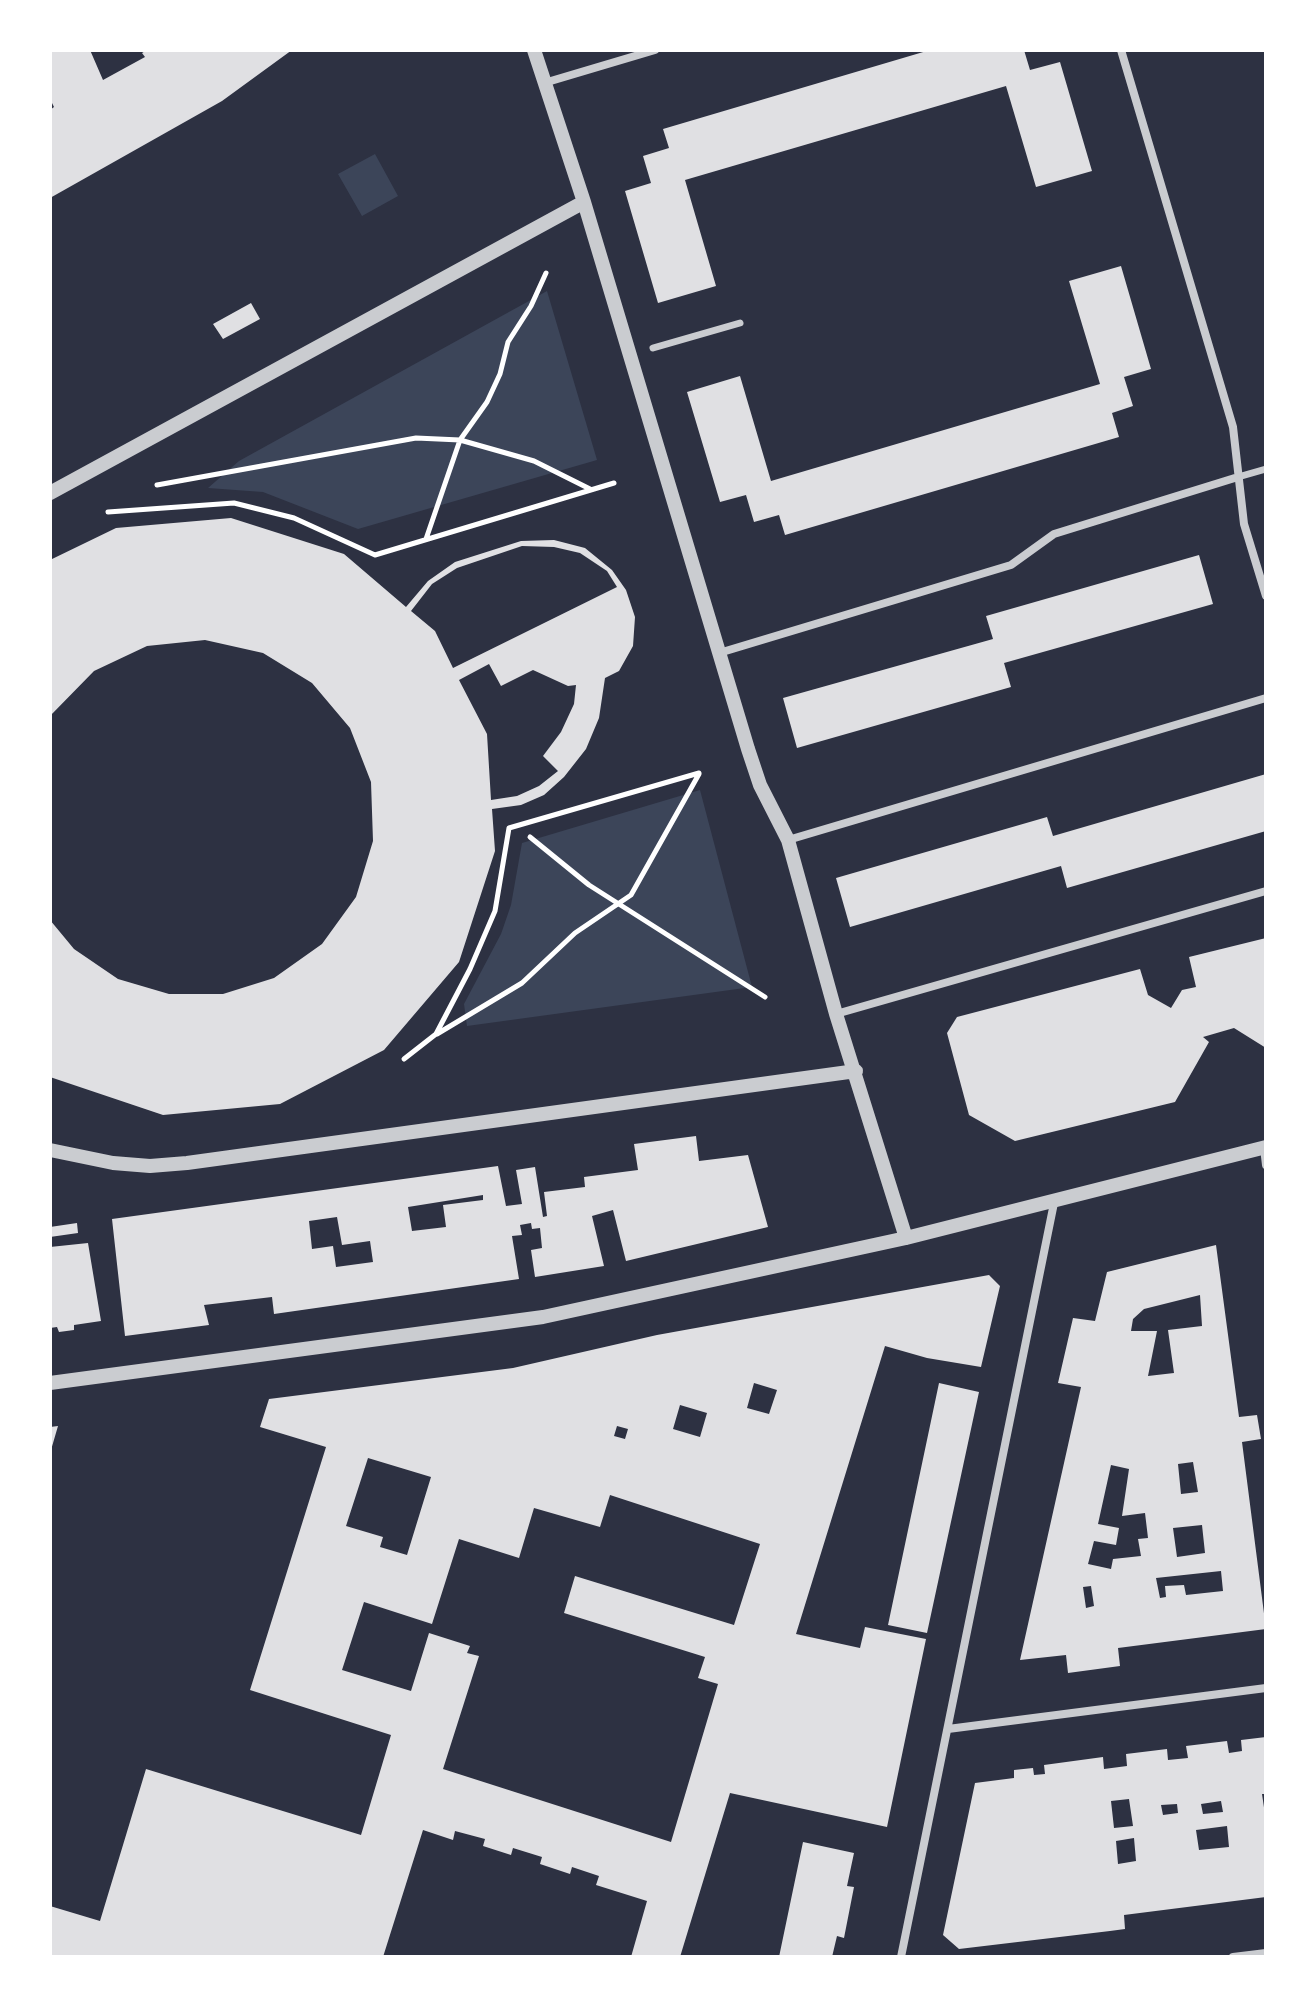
<!DOCTYPE html>
<html>
<head>
<meta charset="utf-8">
<style>
	body { margin:0 }
	#map { position:relative; width:1316px; height:2007px; overflow:hidden; background:#2d3142; font-family:Karla,sans-serif }
	canvas { display:block }
	.frame { position:absolute; inset:0; border:52px solid #fff; pointer-events:none }
</style>
</head>
<body>
<div id="map">
<canvas width="1316" height="2007"></canvas>
<div class="frame"></div>
</div>
<script>
const c = document.querySelector('canvas').getContext('2d');
c.lineJoin = 'round';
function fill(path, color) {
  c.fillStyle = color;
  c.fill(path, 'evenodd');
}
function poly(rows) {
  const path = new Path2D();
  for (const r of rows) {
    path.moveTo(r[0], r[1]);
    for (let i = 2; i < r.length; i += 2) path.lineTo(r[i], r[i + 1]);
  }
  return path;
}
function strokePath(path, color, width, dash) {
  c.strokeStyle = color;
  c.lineWidth = width;
  c.lineCap = dash ? 'butt' : 'round';
  c.setLineDash(dash || []);
  c.stroke(path);
}
fill(poly([
	[375,154,398,196,362,216,338,174],
	[547,291,597,460,358,529,263,492,208,488,239,461],
	[700,790,752,987,467,1026,464,1004,501,934,511,905,522,843]
]), '#3c4559');
fill(poly([
	[50,50,90,50,103,80,145,57,142,53,147,50,292,50,222,101,50,198,50,110,54,107,50,99],
	[930,50,1024,50,1030,70,1060,62,1092,171,1036,187,1006,86,685,180,716,286,658,303,625,191,651,183,643,156,669,148,663,129],
	[1121,266,1151,369,1124,377,1133,406,1112,413,1119,437,785,535,779,515,754,522,746,495,720,502,687,392,740,376,771,481,1100,384,1069,281],
	[251,303,260,319,223,339,213,324],
	[231,518,344,554,406,607,428,581,455,562,521,541,554,540,585,548,612,570,626,590,635,617,633,646,619,671,605,678,599,718,586,749,564,777,544,795,521,805,492,809,495,851,459,962,384,1050,280,1104,163,1115,50,1077,50,920,74,949,118,979,169,994,223,994,274,978,322,944,356,897,373,841,371,782,350,728,312,683,263,653,205,640,147,646,94,671,50,716,50,560,116,528],
	[522,546,554,547,580,553,607,571,617,587,453,668,435,631,411,611,432,584,457,568],
	[489,664,501,686,533,670,568,686,576,685,574,704,561,732,543,756,558,771,539,786,517,796,491,800,487,734,459,680],
	[1199,555,1213,604,1004,663,1011,687,797,748,783,698,993,639,986,616],
	[1266,774,1266,831,1067,888,1061,866,850,927,836,878,1047,817,1053,836],
	[1266,938,1266,1048,1234,1028,1203,1037,1209,1042,1175,1102,1015,1141,969,1115,947,1033,957,1017,1140,969,1148,995,1171,1008,1182,990,1196,987,1189,957],
	[696,1136,699,1161,748,1155,768,1227,626,1261,613,1210,592,1216,604,1266,535,1277,531,1250,542,1248,540,1228,532,1229,531,1223,520,1225,522,1235,512,1236,519,1279,274,1314,272,1297,204,1305,209,1325,125,1336,112,1219,498,1166,506,1206,522,1204,516,1170,535,1167,543,1217,547,1216,544,1192,585,1187,584,1177,638,1170,634,1144],
	[483,1195,483,1200,443,1205,446,1227,412,1231,408,1207],
	[337,1217,342,1245,370,1241,373,1262,336,1267,333,1246,312,1249,309,1221],
	[77,1223,78,1233,50,1237,50,1227],
	[88,1243,101,1321,74,1325,74,1330,59,1332,57,1327,50,1328,50,1247],
	[1216,1245,1239,1417,1257,1415,1261,1439,1242,1442,1266,1629,1118,1648,1120,1666,1068,1673,1066,1655,1020,1660,1081,1387,1058,1383,1073,1318,1095,1321,1107,1272],
	[1200,1295,1202,1326,1168,1330,1174,1373,1148,1376,1157,1331,1131,1331,1133,1319,1144,1309],
	[1193,1462,1198,1492,1181,1494,1178,1464],
	[1111,1465,1129,1469,1122,1516,1145,1513,1148,1538,1138,1539,1141,1556,1113,1559,1111,1569,1088,1564,1094,1541,1116,1545,1119,1528,1098,1524],
	[1202,1525,1205,1553,1177,1557,1173,1528],
	[1221,1571,1223,1591,1186,1595,1184,1585,1165,1586,1166,1597,1160,1598,1156,1578],
	[1091,1586,1094,1606,1086,1608,1083,1587],
	[989,1275,1000,1286,981,1367,927,1358,885,1346,796,1634,860,1648,865,1627,926,1639,887,1827,730,1793,680,1957,631,1957,647,1901,596,1885,599,1876,572,1867,570,1874,540,1864,542,1857,513,1848,511,1855,483,1846,485,1839,455,1831,453,1840,423,1830,383,1957,50,1957,50,1906,100,1921,146,1769,361,1835,391,1735,250,1690,326,1447,260,1427,269,1399,513,1368,657,1335],
	[754,1383,777,1390,769,1414,747,1408],
	[680,1405,707,1413,700,1437,673,1429],
	[617,1426,628,1429,625,1439,614,1436],
	[368,1458,431,1477,407,1555,380,1547,383,1537,346,1526],
	[610,1495,760,1544,734,1625,575,1576,564,1613,705,1657,698,1678,718,1684,671,1842,443,1769,479,1656,467,1653,470,1646,429,1633,411,1691,342,1670,364,1602,432,1624,459,1539,519,1558,534,1508,600,1527],
	[939,1383,979,1392,927,1633,888,1625],
	[58,1426,51,1450,50,1450,50,1427],
	[1266,1737,1266,1794,1262,1794,1266,1821,1266,1897,1124,1915,1125,1929,1110,1931,959,1949,943,1935,975,1783,1014,1778,1014,1770,1033,1768,1034,1775,1045,1774,1044,1765,1103,1757,1104,1769,1127,1766,1126,1754,1167,1749,1168,1760,1188,1758,1186,1746,1227,1741,1229,1753,1242,1751,1241,1740],
	[1129,1799,1133,1826,1114,1828,1111,1801],
	[1221,1801,1223,1812,1203,1814,1201,1804],
	[1177,1804,1178,1813,1163,1815,1161,1805],
	[1227,1826,1229,1847,1199,1850,1196,1830],
	[1134,1838,1136,1861,1118,1864,1116,1841],
	[803,1842,854,1853,847,1886,854,1887,844,1938,837,1936,832,1957,779,1957]
]), '#e0e0e3');
strokePath(poly([
	[157,485,416,438,460,440,534,461,590,489],
	[108,512,234,503,294,518,375,555,614,483],
	[426,539,460,440,487,402,500,374,508,342,531,306,546,273],
	[530,837,589,885,765,997],
	[437,1034,522,983,575,933,631,895,699,774],
	[404,1059,436,1034,470,969,495,911,509,828,699,773]
]), '#fff', 5);
strokePath(poly([
	[653,348,740,323],
	[1238,477,1266,469]
]), '#caccd0', 7);
strokePath(poly([
	[1121,50,1233,427,1244,524,1266,596],
	[544,83,655,50],
	[719,653,1011,565,1054,534,1238,477],
	[788,840,1266,698],
	[836,1014,1266,891],
	[1264,1148,1266,1165],
	[948,1729,1266,1688],
	[901,1957,1054,1203],
	[1233,1957,1266,1953]
]), '#caccd0', 8);
strokePath(poly([
	[534,50,584,202,748,749,760,785,788,840,836,1014,906,1238],
	[50,493,584,202],
	[50,1150,113,1163,150,1166,187,1163,856,1071],
	[50,1383,543,1317,906,1238,1266,1147]
]), '#caccd0', 14);
</script>
</body>
</html>
